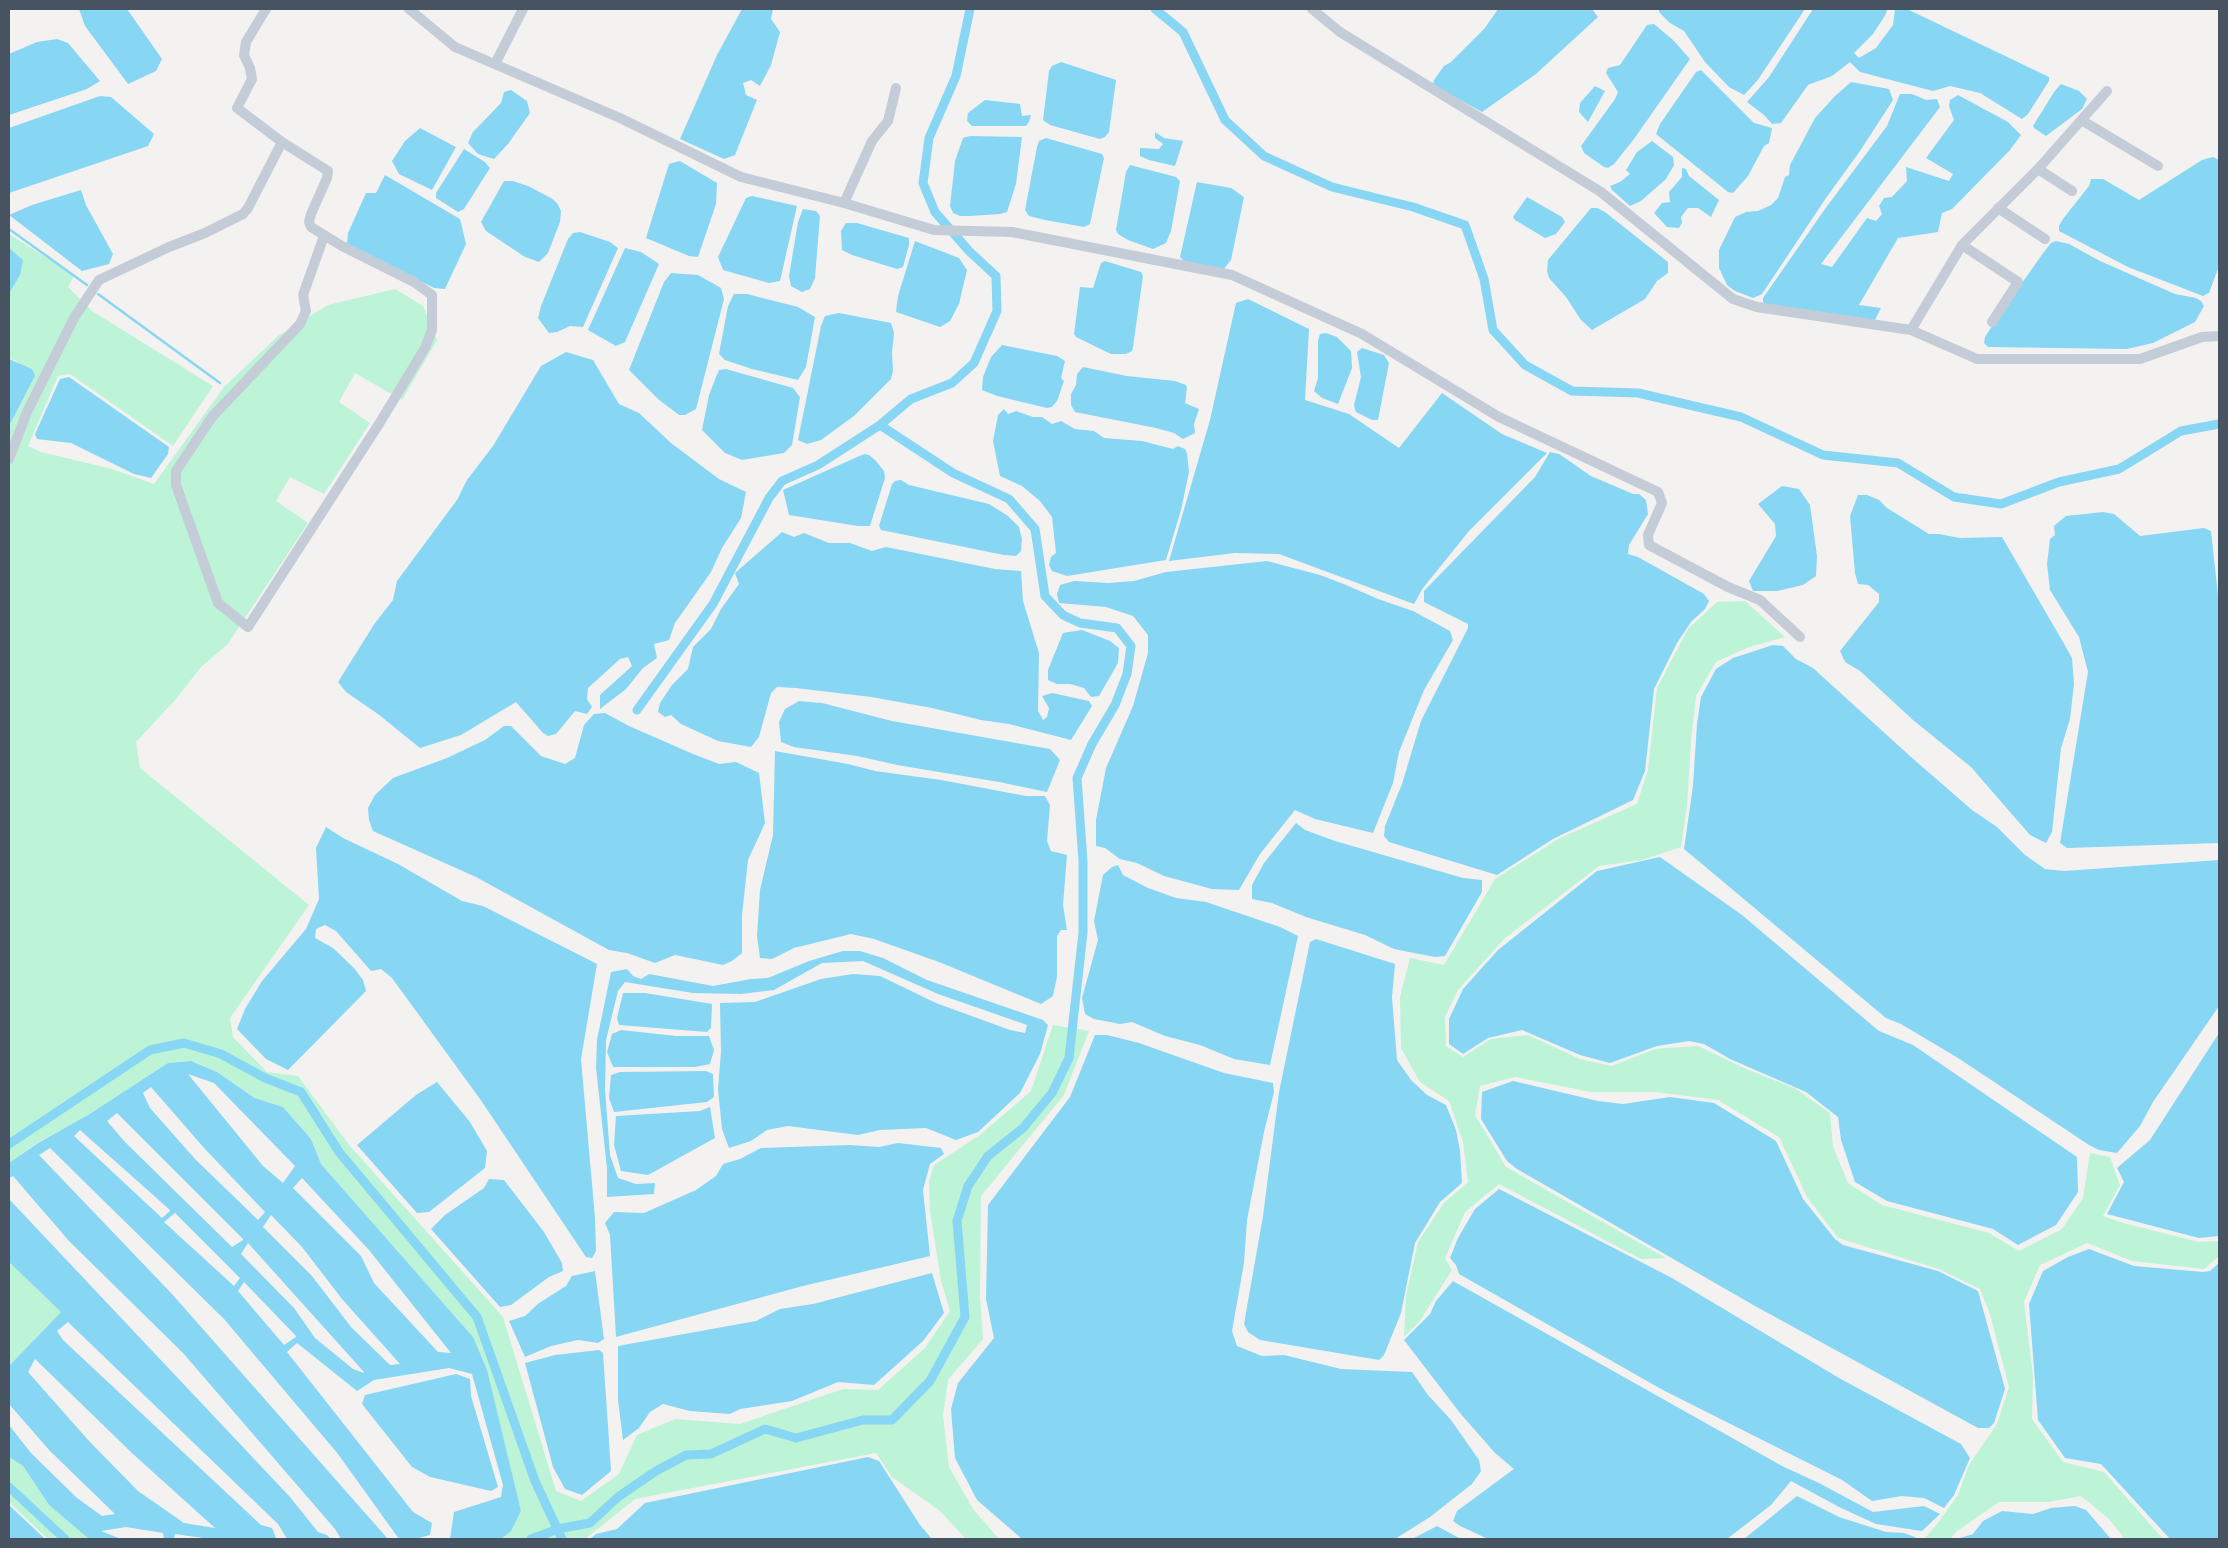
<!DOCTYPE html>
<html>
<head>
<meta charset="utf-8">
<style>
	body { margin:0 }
	#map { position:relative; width:2228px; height:1548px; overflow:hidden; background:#f4f1f1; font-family:"Work Sans",sans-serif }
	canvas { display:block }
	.frame { position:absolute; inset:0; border:10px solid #475361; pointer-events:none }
</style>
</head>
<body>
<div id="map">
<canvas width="2228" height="1548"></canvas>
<div class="frame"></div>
</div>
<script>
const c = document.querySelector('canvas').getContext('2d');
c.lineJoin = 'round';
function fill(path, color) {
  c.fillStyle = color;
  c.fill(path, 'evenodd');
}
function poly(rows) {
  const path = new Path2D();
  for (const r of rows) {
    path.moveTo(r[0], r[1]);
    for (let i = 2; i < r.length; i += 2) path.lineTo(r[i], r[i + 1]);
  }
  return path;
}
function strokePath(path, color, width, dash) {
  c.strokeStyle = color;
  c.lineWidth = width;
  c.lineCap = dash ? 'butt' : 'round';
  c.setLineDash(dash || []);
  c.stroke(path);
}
fill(poly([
	[9,234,74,275,68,287,92,311,213,386,173,446,70,374,58,376,28,446,41,452,112,469,154,484,224,387,278,336,328,305,395,289,423,306,437,340,402,400,355,373,339,402,370,423,324,494,290,477,276,501,308,523,227,645,201,667,176,699,136,742,140,768,309,905,230,1018,233,1037,267,1072,298,1076,350,1146,503,1317,556,1491,581,1501,619,1474,637,1435,675,1419,740,1424,843,1389,878,1390,925,1348,950,1311,941,1281,930,1211,929,1181,934,1165,980,1135,1031,1091,1053,1025,1089,1031,1064,1095,981,1196,980,1297,983,1339,948,1380,943,1415,949,1467,973,1509,999,1539,966,1539,940,1511,892,1477,876,1453,635,1499,585,1539,501,1539,511,1530,521,1511,473,1337,321,1164,311,1139,283,1107,256,1098,217,1072,191,1061,168,1063,88,1115,37,1143,9,1163,9,426,35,376,15,360,9,359,9,294,20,275,9,248],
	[1745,601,1785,637,1749,647,1716,662,1696,696,1691,741,1687,806,1681,847,1642,860,1599,866,1504,939,1458,990,1445,1017,1446,1046,1463,1057,1491,1039,1528,1035,1580,1059,1612,1066,1655,1049,1698,1046,1744,1068,1796,1089,1830,1113,1833,1147,1848,1183,1882,1205,1989,1233,2019,1251,2062,1229,2083,1198,2090,1153,2110,1157,2120,1185,2103,1216,2123,1223,2199,1242,2219,1241,2219,1256,2204,1269,2132,1261,2087,1243,2040,1265,2024,1302,2033,1376,2032,1419,2063,1462,2104,1472,2163,1539,2125,1539,2108,1518,2081,1496,2048,1502,1999,1502,1956,1532,1950,1539,1924,1539,1938,1523,1958,1495,1969,1465,1997,1424,2009,1387,1990,1314,1980,1289,1939,1269,1838,1238,1807,1197,1779,1137,1718,1100,1655,1092,1591,1092,1515,1077,1480,1086,1475,1115,1506,1167,1666,1258,1641,1259,1499,1184,1465,1212,1445,1258,1452,1270,1420,1321,1404,1337,1406,1296,1418,1242,1444,1203,1468,1182,1463,1142,1449,1101,1420,1082,1401,1048,1400,997,1410,958,1444,965,1495,879,1560,838,1637,804,1648,770,1657,688,1688,629,1717,602],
	[9,1262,61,1312,9,1366],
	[9,1457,23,1466,49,1505,89,1539,48,1539,9,1502]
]), '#bdf3d6');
fill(poly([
	[79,9,127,9,162,59,156,71,128,84,85,26],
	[742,9,773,9,771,19,780,32,771,65,760,86,751,80,743,83,746,95,757,100,735,155,724,159,680,139,717,55],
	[1498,9,1592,9,1598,17,1536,74,1482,112,1433,85,1434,80,1444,66,1451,62,1485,28],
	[1659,9,1805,9,1757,81,1744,95,1729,87,1705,62,1684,31,1670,23,1659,12],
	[1813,9,1887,9,1886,14,1873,34,1854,53,1859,58,1876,48,1893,25,1895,9,1907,9,2049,77,2049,81,2028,114,2022,119,1980,93,1950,86,1933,91,1860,72,1850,62,1832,76,1808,85,1781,123,1772,124,1764,115,1747,102,1769,77],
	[1654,24,1673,40,1690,59,1634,139,1614,164,1608,168,1604,167,1584,153,1581,146,1615,99,1618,92,1606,73,1608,68,1620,65,1647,25],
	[57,39,68,43,100,81,87,89,9,115,9,54,37,42],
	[1061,62,1116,80,1109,132,1105,137,1100,139,1050,125,1043,120,1049,71,1052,66],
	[1701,70,1754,123,1772,128,1769,143,1764,146,1748,176,1733,193,1728,192,1656,134,1660,124,1696,72],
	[1851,82,1889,89,1893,100,1860,151,1826,198,1762,294,1753,298,1735,291,1727,285,1719,268,1719,250,1735,217,1746,212,1758,211,1771,205,1778,198,1785,177,1789,175,1790,165,1815,118,1835,96],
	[2061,84,2079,91,2087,99,2082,109,2046,136,2034,128,2033,126,2054,92],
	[1595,86,1605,91,1588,122,1579,112,1580,103],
	[511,90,527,101,530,113,508,144,494,159,478,154,468,143,473,132,501,103,504,92],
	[1900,94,1912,94,1926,100,1937,99,1940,107,1821,264,1832,267,1867,218,1876,221,1882,214,1879,206,1884,198,1892,197,1907,181,1906,167,1949,181,1953,174,1926,158,1954,120,1949,106,1950,100,1958,95,2008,122,2021,135,2010,150,1952,209,1942,213,1938,232,1898,238,1859,305,1881,308,1875,320,1767,305,1763,302,1763,298,1825,209,1887,126],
	[100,96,111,97,154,134,148,146,9,193,9,128],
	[985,100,1020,104,1022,116,1031,115,1029,122,1026,126,972,126,967,121,968,113],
	[420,128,456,147,432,190,399,174,392,161,405,141],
	[1155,132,1164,138,1183,141,1175,166,1149,160,1140,156,1140,148,1159,149,1163,144,1155,138],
	[970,136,1022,137,1016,184,1007,212,1000,214,970,216,960,216,953,213,950,206,955,161,963,138],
	[1046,138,1102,154,1104,158,1090,224,1084,227,1045,220,1029,216,1025,210,1037,147,1039,141],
	[1652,141,1673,157,1674,165,1666,179,1641,201,1630,206,1612,190,1610,186,1620,182,1630,174,1626,170,1637,152],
	[464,149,485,162,490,168,464,209,458,212,436,198,436,193],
	[2213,157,2219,160,2219,266,2209,293,2203,296,2128,267,2059,231,2059,226,2063,219,2089,186,2091,179,2103,179,2139,200,2202,160],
	[680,161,717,183,716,204,698,257,689,256,646,238,669,164],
	[1130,165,1176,177,1180,181,1171,231,1166,243,1153,249,1128,240,1118,234,1116,230,1126,172],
	[1682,168,1686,169,1689,176,1719,200,1711,217,1698,208,1688,208,1681,217,1682,223,1679,228,1667,227,1654,213,1662,203,1670,202,1669,192,1682,177],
	[385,175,460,219,466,244,445,289,434,288,347,244,348,233,366,193,376,193],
	[504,181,513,181,528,186,551,198,557,203,561,211,560,222,548,253,539,262,525,257,486,231,481,222],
	[1197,182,1231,188,1244,197,1231,260,1223,270,1185,262,1180,257],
	[81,190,86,205,113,254,109,264,82,271,9,215,32,205],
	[752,196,797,206,780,281,769,283,723,270,718,257,746,198],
	[1527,197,1562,217,1565,222,1556,234,1545,238,1515,220,1513,217],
	[1591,208,1597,208,1605,212,1668,262,1668,273,1657,281,1645,299,1592,330,1581,320,1566,297,1549,278,1547,271,1548,260],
	[803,209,816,211,820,216,815,278,810,289,802,292,791,286,789,276,798,222],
	[846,223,857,223,909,238,909,245,903,267,897,269,852,255,842,250,841,231],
	[580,232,610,242,618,248,583,327,570,326,557,332,549,333,538,318,541,306,568,239,573,233],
	[915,241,959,258,967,270,959,304,950,321,940,327,896,312,898,296],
	[2056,241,2069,244,2100,261,2175,294,2196,298,2201,301,2204,306,2195,322,2153,343,2127,349,1988,347,1984,343,1985,337,1996,320,2041,256,2051,243],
	[9,248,23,260,20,275,9,294],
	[625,248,641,252,659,264,625,342,616,346,588,330],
	[1105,261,1141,272,1143,276,1133,347,1132,351,1126,354,1111,354,1076,337,1074,334,1080,287,1093,288,1101,263],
	[671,273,698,275,721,288,724,299,696,409,685,415,679,415,658,399,629,370,664,282],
	[734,294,747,294,798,307,815,317,806,367,798,380,752,369,725,360,719,354,728,306],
	[1248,299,1309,329,1305,400,1349,414,1399,448,1442,393,1502,434,1547,453,1469,531,1423,588,1414,604,1279,554,1235,553,1169,561,1210,420,1236,303],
	[839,313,891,323,894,333,892,353,893,371,891,379,854,416,821,440,807,444,798,440,821,326,825,316],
	[1326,333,1337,337,1351,351,1352,368,1338,404,1322,398,1314,391,1318,378,1318,341,1320,334],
	[1002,345,1057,356,1065,361,1061,378,1064,381,1057,401,1052,407,1047,408,997,396,982,390,983,377,991,357],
	[1362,348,1384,355,1389,363,1378,420,1372,420,1356,412,1354,405,1361,377,1357,352],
	[566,352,593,360,619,404,639,413,671,443,719,479,746,492,741,518,722,548,711,572,675,623,669,640,654,644,657,658,643,668,626,689,600,709,600,695,632,666,628,657,620,659,588,688,587,699,592,707,587,714,575,711,556,734,548,736,543,733,516,702,461,735,420,748,378,714,346,692,338,682,375,623,393,600,397,581,457,500,467,480,493,446,541,366],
	[9,359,32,369,35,376,9,426],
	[1083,367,1127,376,1175,381,1186,385,1187,388,1185,403,1199,409,1194,424,1195,433,1183,439,1174,433,1156,428,1075,412,1071,405,1071,394,1076,385,1077,374],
	[726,369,793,388,800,397,792,445,784,453,742,460,725,453,702,430,709,395,716,377,719,370],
	[69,377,169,447,168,454,151,478,134,474,71,443,37,439,35,434,60,379],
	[1004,409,1008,414,1016,411,1033,417,1042,417,1052,424,1061,421,1075,429,1094,431,1104,438,1142,441,1173,449,1178,446,1185,449,1187,453,1189,472,1181,510,1166,560,1067,576,1052,571,1049,565,1051,557,1056,553,1052,517,1040,501,1022,486,1000,476,993,441,998,415],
	[1550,452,1559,454,1591,476,1633,494,1639,494,1646,500,1648,514,1629,545,1628,554,1638,557,1704,594,1709,601,1705,609,1691,622,1677,643,1654,689,1645,771,1633,800,1553,839,1497,875,1389,842,1384,836,1385,826,1402,784,1421,721,1468,628,1468,624,1424,602,1424,591,1535,477],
	[864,454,869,455,875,460,884,471,885,478,870,526,858,526,789,515,783,490],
	[901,480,909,485,989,504,1008,516,1019,527,1022,539,1021,551,1016,556,1004,555,881,530,879,526,892,484,895,481],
	[1782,486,1799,489,1810,505,1817,556,1816,576,1803,585,1777,591,1753,591,1749,581,1776,536,1775,524,1758,504],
	[1858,495,1867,495,1879,500,1887,508,1929,534,1939,534,1960,538,2002,537,2063,642,2072,658,2074,684,2070,719,2061,748,2052,832,2046,843,2030,835,1971,767,1913,720,1860,671,1845,662,1840,651,1879,602,1879,594,1868,585,1858,584,1855,573,1850,516],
	[2103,512,2114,514,2140,536,2204,528,2211,531,2219,604,2219,843,2067,848,2060,843,2088,672,2079,637,2050,590,2047,564,2050,539,2055,535,2054,526,2066,516],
	[782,532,794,537,804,533,829,543,850,543,872,551,886,547,995,569,1021,571,1023,601,1039,653,1038,711,1043,720,1047,717,1049,708,1042,696,1052,693,1089,701,1092,706,1071,740,1009,724,981,720,932,708,871,697,796,688,777,687,771,693,759,737,751,747,718,741,681,724,671,715,665,717,658,712,660,703,672,685,688,669,693,647,711,629,721,609,739,584,735,573],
	[1267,561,1320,575,1346,585,1378,599,1413,611,1450,631,1453,640,1424,690,1399,752,1393,783,1373,833,1315,819,1295,810,1260,854,1239,890,1212,889,1164,876,1137,863,1120,859,1105,848,1096,846,1096,820,1106,768,1133,706,1148,653,1148,635,1133,616,1106,607,1059,603,1057,594,1060,585,1074,581,1108,583,1134,581,1166,572],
	[1082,630,1110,641,1119,648,1118,663,1099,696,1091,697,1084,688,1070,684,1057,684,1048,680,1048,670,1063,633],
	[1773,645,1783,646,1796,659,1813,668,1911,757,1972,810,1997,827,2025,855,2045,869,2064,871,2219,860,2219,1006,2153,1102,2140,1126,2117,1153,2099,1150,2089,1145,1958,1058,1901,1024,1886,1018,1684,849,1693,786,1697,724,1701,697,1716,669,1733,658],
	[799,701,822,703,892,721,1050,749,1060,760,1047,792,999,782,897,765,857,756,794,747,781,742,779,722,785,709],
	[605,713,629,726,693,754,719,764,736,762,759,773,765,823,748,860,742,915,742,953,732,961,723,965,675,955,655,963,627,953,609,950,476,877,373,831,369,820,368,808,375,795,393,778,447,758,485,740,504,726,511,726,541,756,565,764,575,758,584,725,594,714],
	[775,751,848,764,875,771,941,780,1026,796,1045,796,1050,805,1047,841,1051,851,1067,855,1063,905,1067,930,1061,930,1057,936,1057,977,1053,996,1041,1004,939,962,874,939,851,934,794,948,772,959,760,958,757,936,760,890,773,835],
	[1296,823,1305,830,1335,841,1463,878,1482,880,1482,892,1445,956,1435,957,1394,949,1365,935,1306,917,1272,903,1252,899,1252,885,1264,863],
	[326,827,343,838,398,864,462,901,483,906,597,964,581,1059,595,1218,596,1251,592,1258,586,1257,480,1099,392,978,381,969,371,971,336,931,325,925,316,929,315,938,333,948,354,968,363,980,366,991,288,1070,266,1059,237,1029,245,1009,262,981,306,929,319,899,316,848],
	[1660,857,1742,915,1879,1031,1913,1045,2077,1157,2078,1192,2056,1225,2018,1245,1993,1229,1887,1201,1855,1182,1841,1140,1838,1117,1806,1092,1730,1059,1704,1044,1689,1041,1657,1046,1610,1063,1580,1055,1522,1030,1488,1038,1463,1054,1449,1044,1449,1019,1463,989,1498,950,1597,871],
	[1118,865,1123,875,1148,888,1176,898,1206,902,1280,927,1298,936,1270,1065,1234,1059,1200,1045,1165,1036,1132,1022,1120,1024,1094,1019,1085,1014,1082,998,1098,940,1094,921,1103,875,1112,867],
	[1316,939,1395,964,1392,997,1397,1060,1411,1080,1427,1095,1446,1105,1456,1130,1460,1151,1462,1183,1440,1202,1415,1243,1401,1313,1384,1355,1379,1360,1260,1340,1248,1332,1244,1324,1263,1216,1279,1092,1310,942],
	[843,951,860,951,883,958,927,980,1043,1020,1048,1025,1040,1054,1020,1093,978,1132,956,1140,926,1128,880,1130,858,1135,788,1126,767,1130,751,1141,729,1148,722,1129,718,1089,721,1052,720,1003,755,1002,821,979,853,974,880,976,936,1003,1010,1030,1025,1033,1027,1025,938,994,863,961,822,963,774,990,741,994,693,993,625,982,618,991,606,1040,605,1089,610,1155,618,1178,636,1184,655,1183,654,1194,607,1197,607,1168,596,1068,597,1040,611,972,627,969,633,976,641,979,649,974,713,986,751,979,768,978,809,961],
	[623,993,645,993,712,1004,711,1028,707,1032,619,1025,617,1018],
	[621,1030,676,1036,709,1036,714,1050,710,1064,695,1067,613,1067,607,1052,612,1034],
	[2219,1033,2219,1236,2199,1238,2107,1214,2124,1182,2117,1168,2150,1140],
	[1095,1035,1107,1035,1139,1043,1224,1073,1273,1083,1274,1092,1264,1132,1247,1220,1244,1263,1232,1331,1237,1346,1262,1356,1284,1355,1341,1369,1412,1372,1428,1395,1451,1420,1479,1460,1481,1471,1472,1484,1430,1517,1395,1539,1022,1539,977,1500,955,1458,951,1409,958,1383,994,1338,986,1299,988,1205,1070,1097],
	[191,1061,217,1072,255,1098,283,1107,311,1139,321,1164,473,1337,487,1370,521,1511,511,1531,501,1539,450,1539,454,1512,501,1497,503,1485,472,1374,449,1368,374,1380,357,1391,297,1343,287,1352,413,1512,432,1523,430,1535,415,1539,399,1539,338,1454,224,1319,50,1148,39,1155,172,1294,388,1539,341,1539,335,1529,183,1353,69,1241,13,1176,9,1178,9,1163,38,1143,88,1115,168,1063],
	[188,1074,214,1083,295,1166,283,1183,263,1166],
	[151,1087,205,1149,265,1212,258,1220,195,1159,150,1108,143,1093],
	[117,1113,243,1239,243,1240,232,1247,125,1142,107,1121],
	[80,1130,170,1210,170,1211,162,1218,74,1136],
	[302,1178,369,1250,451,1353,438,1352,374,1283,361,1256,293,1188],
	[175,1213,240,1278,234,1286,164,1222],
	[271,1215,302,1247,342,1299,400,1364,390,1365,351,1327,312,1276,263,1227],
	[248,1243,364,1372,364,1373,353,1369,315,1338,294,1308,241,1254],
	[244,1282,296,1336,296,1337,284,1345,238,1291],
	[706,1071,713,1074,714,1097,707,1102,614,1112,609,1098,611,1075,620,1072],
	[1513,1081,1598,1101,1623,1104,1670,1097,1714,1103,1776,1141,1803,1199,1835,1239,1843,1245,1938,1271,1978,1291,2005,1389,1994,1423,1989,1428,1978,1428,1755,1306,1517,1169,1507,1161,1481,1119,1482,1092],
	[437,1082,470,1122,487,1151,485,1168,429,1212,417,1213,357,1145,416,1095],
	[710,1107,715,1138,648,1175,621,1171,614,1145,616,1116,700,1111],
	[898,1143,941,1148,944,1154,930,1164,923,1190,930,1256,803,1286,616,1337,610,1235,605,1223,614,1212,644,1213,696,1190,716,1176,723,1164,740,1159,761,1148,849,1145,879,1147],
	[489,1179,504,1180,544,1232,562,1263,563,1271,549,1277,511,1305,500,1307,431,1229,445,1215,484,1188],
	[1499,1189,1672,1278,1839,1378,1961,1444,1970,1458,1954,1495,1944,1508,1924,1498,1902,1496,1872,1501,1842,1480,1661,1389,1459,1274,1456,1265,1450,1258,1458,1238,1475,1209],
	[9,1199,290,1497,318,1532,327,1535,331,1539,287,1539,278,1524,68,1322,57,1331,63,1340,261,1525,272,1528,276,1538,210,1539,175,1534,174,1539,164,1539,163,1533,126,1527,101,1531,121,1539,89,1539,49,1505,23,1466,9,1457,9,1425,31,1453,77,1498,102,1516,115,1514,50,1451,9,1404,9,1366,61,1312,9,1262],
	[35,1359,133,1454,215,1528,184,1523,138,1491,89,1441,28,1372],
	[2089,1249,2134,1266,2203,1272,2210,1271,2219,1263,2219,1539,2170,1539,2101,1464,2065,1458,2038,1420,2029,1304,2043,1271,2068,1257],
	[595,1271,604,1339,598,1343,578,1340,551,1346,525,1357,509,1321,525,1316,539,1303,566,1286,572,1276],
	[932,1273,944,1313,923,1341,874,1385,838,1382,792,1401,740,1409,730,1414,690,1411,663,1404,650,1412,639,1428,623,1440,618,1400,618,1346,756,1321,780,1309,813,1304],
	[1453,1281,1782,1466,1819,1483,1873,1512,1924,1506,1940,1514,1922,1531,1876,1524,1839,1507,1791,1481,1771,1505,1727,1539,1488,1539,1460,1526,1453,1521,1457,1511,1514,1469,1495,1453,1460,1413,1404,1340,1430,1314,1436,1301],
	[599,1350,603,1353,611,1471,582,1495,565,1489,553,1467,525,1363,555,1355],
	[456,1374,470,1379,471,1396,498,1487,491,1491,430,1477,412,1467,362,1404,365,1395],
	[868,1457,879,1461,920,1525,932,1539,590,1539,596,1534,617,1529,645,1503],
	[1797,1496,1839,1517,1886,1532,1904,1533,1915,1537,1914,1539,1744,1539],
	[9,1505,45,1539,9,1539],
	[2075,1506,2086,1510,2111,1539,1957,1539,1973,1534,1983,1521,2002,1511,2033,1514,2051,1508],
	[1437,1526,1461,1539,1412,1539]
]), '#87d6f4');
strokePath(poly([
	[9,229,87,285],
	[98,294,220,383]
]), '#87d6f4', 2.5);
strokePath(poly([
	[1155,9,1183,32,1225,120,1264,156,1332,187,1413,207,1465,225,1484,279,1493,330,1525,365,1572,391,1638,393,1741,417,1823,455,1898,463,1954,497,2001,504,2059,482,2119,469,2181,431,2219,424],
	[637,710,713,604,769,498,782,481,818,465,880,425,911,399,952,383,974,363,997,311,996,276,969,251,935,212,923,183,929,138,956,76,970,9],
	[9,1144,150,1050,184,1043,221,1054,265,1078,301,1092,339,1152,477,1317,535,1481,562,1539],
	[9,1487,65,1539],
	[531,1539,558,1529,590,1523,618,1497,656,1471,686,1455,711,1454,765,1429,796,1438,863,1420,892,1420,930,1381,965,1317,957,1221,968,1186,988,1156,1023,1128,1052,1093,1069,1058,1083,933,1083,861,1077,778,1092,744,1115,705,1127,674,1131,646,1117,628,1080,623,1063,615,1045,596,1035,529,1009,499,953,473,880,425]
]), '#87d6f4', 9);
strokePath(poly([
	[409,9,455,47,620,118,741,177,844,203,934,230,1012,232,1232,275,1362,334,1499,417,1658,492,1662,503,1648,535,1649,545,1728,587,1760,600,1800,637],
	[1312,9,1340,32,1601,192,1733,299,1757,307,1911,330,1977,359,2140,359,2202,337,2219,336],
	[495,64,523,9],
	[2083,121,2158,166],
	[282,142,328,171,327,178,311,214,309,222,311,227,342,246,414,282,432,295,432,330,425,348,379,424,248,627,218,603,176,485,176,471,212,417,300,324,306,311,303,295,324,236],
	[2038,169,2072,191],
	[844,203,872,141,888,121,896,88],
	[1998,208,2045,239],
	[1962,245,2018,282,1992,322],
	[1911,330,1962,245,2038,169,2107,91],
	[9,459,27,412,74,318,99,280,169,247,205,233,243,214,248,208,282,142,237,108,252,79,250,68,244,55,246,42,266,9]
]), '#c4ccd7', 10);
</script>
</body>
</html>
